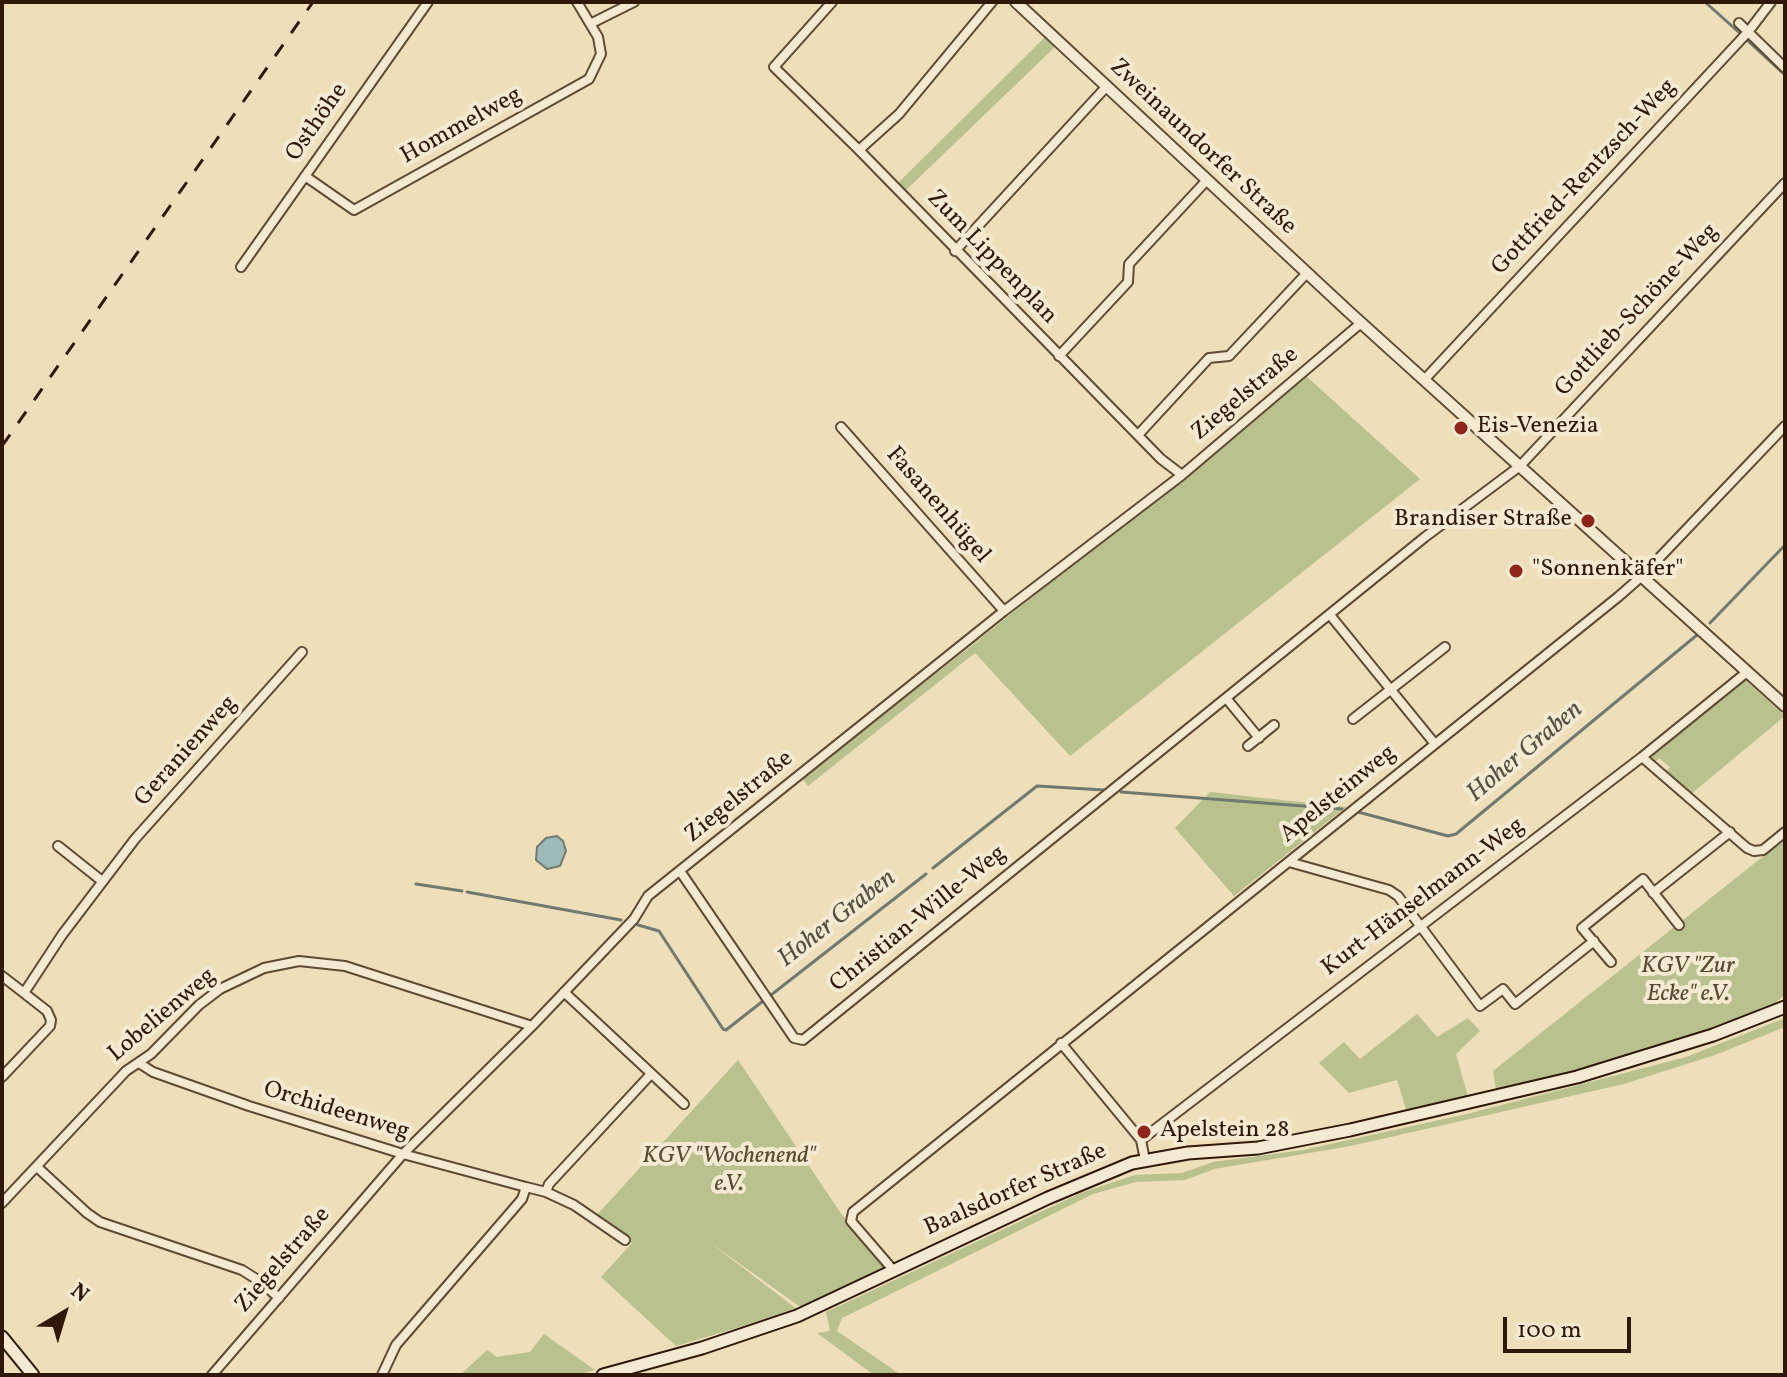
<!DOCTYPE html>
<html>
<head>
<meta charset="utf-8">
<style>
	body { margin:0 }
	#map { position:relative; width:1787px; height:1377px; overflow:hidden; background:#eedeb9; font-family:Vollkorn,serif }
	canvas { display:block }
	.frame { position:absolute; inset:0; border:4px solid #2f1807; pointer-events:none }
	.north { position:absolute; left:24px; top:1273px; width:80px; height:80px; -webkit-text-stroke:6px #f4ead2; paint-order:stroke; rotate:38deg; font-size:22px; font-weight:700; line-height:32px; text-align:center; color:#2f1807 }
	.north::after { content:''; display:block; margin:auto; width:28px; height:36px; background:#2f1807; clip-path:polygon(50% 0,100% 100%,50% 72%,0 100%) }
	.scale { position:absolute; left:1503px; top:1317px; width:128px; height:36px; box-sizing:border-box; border:4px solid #2f1807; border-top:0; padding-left:10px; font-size:24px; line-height:28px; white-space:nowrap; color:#2f1807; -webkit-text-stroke:6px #f4ead2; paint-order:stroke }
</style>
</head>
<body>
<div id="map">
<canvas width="1787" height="1377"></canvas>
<div class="frame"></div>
<div class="north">N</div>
<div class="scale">100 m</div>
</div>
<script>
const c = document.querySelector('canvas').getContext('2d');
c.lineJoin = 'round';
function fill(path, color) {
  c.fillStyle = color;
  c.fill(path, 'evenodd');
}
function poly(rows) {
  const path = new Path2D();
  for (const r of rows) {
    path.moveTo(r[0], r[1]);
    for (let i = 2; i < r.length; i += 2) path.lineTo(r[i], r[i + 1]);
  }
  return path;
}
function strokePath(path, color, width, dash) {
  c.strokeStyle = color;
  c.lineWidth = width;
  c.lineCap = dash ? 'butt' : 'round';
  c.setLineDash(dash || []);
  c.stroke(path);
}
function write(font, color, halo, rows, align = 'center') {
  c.font = font + ' Vollkorn,serif';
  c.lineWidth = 8;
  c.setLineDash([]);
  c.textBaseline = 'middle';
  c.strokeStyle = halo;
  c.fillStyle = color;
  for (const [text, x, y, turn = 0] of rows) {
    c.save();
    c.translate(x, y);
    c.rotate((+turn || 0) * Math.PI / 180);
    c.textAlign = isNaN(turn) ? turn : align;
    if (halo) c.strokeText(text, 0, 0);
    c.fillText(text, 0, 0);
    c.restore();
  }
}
fill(poly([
	[1045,37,1056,46,904,192,897,184],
	[1306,376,1420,479,1070,756,975,653,808,786,802,778,970,647],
	[1744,679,1785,716,1691,794,1666,772,1670,767,1659,758,1655,762,1651,756,1652,753],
	[1210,792,1346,807,1234,896,1175,828],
	[1785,839,1785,994,1770,1008,1637,1054,1565,1075,1496,1090,1493,1071],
	[1417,1014,1437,1037,1468,1018,1480,1031,1456,1054,1468,1097,1407,1112,1397,1080,1349,1093,1319,1063,1344,1042,1360,1059],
	[1785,1018,1785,1027,1715,1055,1624,1084,1351,1146,1214,1169,1185,1180,1136,1182,1093,1194,842,1318,837,1331,901,1375,874,1375,817,1333,830,1331,826,1312,1081,1193,1135,1175,1182,1173,1213,1162,1303,1150,1467,1114,1686,1057],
	[738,1060,842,1215,886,1263,885,1270,803,1309,708,1241,798,1310,676,1346,601,1277,632,1243,596,1216],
	[544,1334,595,1370,575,1375,460,1375,487,1350,497,1357,530,1352]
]), '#b9c18f');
const water = poly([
	[557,836,563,841,566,851,560,866,547,869,536,860,537,847,546,838,557,836]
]);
fill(water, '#9cbbb8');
strokePath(water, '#707a71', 2);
strokePath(poly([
	[1705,2,1742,35],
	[1748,41,1785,75],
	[1710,623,1785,545],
	[1121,792,1342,809],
	[1358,812,1448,836,1456,834,1697,635],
	[933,868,1037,786,1104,790],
	[416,884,462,891],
	[467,892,621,920],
	[638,925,659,931,723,1029,726,1030,763,1001],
	[771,995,926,874]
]), '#707a71', 3);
const minor = poly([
	[832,2,774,67,859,150,1161,459,1182,475],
	[592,23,634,2],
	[1739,23,1785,68],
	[859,150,899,114,992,2],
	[305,176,354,210,589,79,601,54,598,37,577,2],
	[955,251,1107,86],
	[241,267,428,2],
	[1059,356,1128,282,1129,264,1207,180],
	[1425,379,1748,32,1771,2],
	[841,427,1004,611],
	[1138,435,1209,358,1229,356,1307,273],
	[1330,615,1435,744],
	[1226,698,1259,738],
	[1353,719,1445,647],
	[1248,746,1274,725],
	[1642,757,1747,848,1754,851,1763,850,1785,832],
	[58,846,102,881],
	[1289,862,1389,890,1398,896,1480,1006,1503,989,1515,1004,1594,941],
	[680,871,794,1038,803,1040,1425,537,1520,466,1785,183],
	[1653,893,1730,832],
	[1611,962,1582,928,1643,879,1679,925],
	[2,976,24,993],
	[564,992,684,1104],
	[1061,1043,1141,1140],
	[139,1063,153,1072,249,1106,403,1154,526,1187],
	[2,1077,50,1026,51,1020,47,1011,24,993,62,935,135,839,302,652],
	[1145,1160,1141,1140,1642,757,1747,672],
	[37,1167,87,1213,100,1222,242,1270,261,1282,279,1298],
	[546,1192,574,1205,625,1240],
	[2,1203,126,1071,151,1054,199,1005,220,989,264,968,299,961,345,966,532,1026],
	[894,1271,851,1221,853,1212,1618,597,1642,576,1785,426],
	[212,1375,403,1154,532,1026,634,919,648,896,1004,611,1182,475,1361,323],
	[382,1375,396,1345,522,1199,526,1187,546,1192,549,1184,651,1074]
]);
const tertiary = poly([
	[1016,2,1349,312,1785,706]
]);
const secondary = poly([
	[2,1337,33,1375],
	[603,1375,702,1348,797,1316,1048,1198,1132,1163,1188,1153,1258,1148,1350,1130,1577,1077,1713,1035,1785,1007]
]);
strokePath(minor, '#5f4a34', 12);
strokePath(tertiary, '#5f4a34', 14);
strokePath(secondary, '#2f1807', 15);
strokePath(minor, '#f4ead2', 8);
strokePath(tertiary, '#f4ead2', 10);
strokePath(secondary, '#f4ead2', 11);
strokePath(poly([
	[2,446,313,2]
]), '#2f1807', 3, [14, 14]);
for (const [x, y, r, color] of [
	[1461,428,8,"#8f2418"],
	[1588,521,8,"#8f2418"],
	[1516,571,8,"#8f2418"],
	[1144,1132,8,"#8f2418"]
]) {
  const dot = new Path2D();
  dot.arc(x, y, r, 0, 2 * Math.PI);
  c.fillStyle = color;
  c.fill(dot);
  strokePath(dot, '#f4ead2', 3);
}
write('24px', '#2f1807', '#f4ead2', [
	["Osthöhe",318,123,-55],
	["Hommelweg",462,127,-29],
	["Zweinaundorfer Straße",1202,148,43],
	["Gottfried-Rentzsch-Weg",1585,178,-47],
	["Zum Lippenplan",991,258,46],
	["Gottlieb-Schöne-Weg",1638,311,-47],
	["Ziegelstraße",1246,395,-40],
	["Fasanenhügel",937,506,49],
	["Geranienweg",187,752,-48],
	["Apelsteinweg",1339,795,-39],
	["Ziegelstraße",740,798,-39],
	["Kurt-Hänselmann-Weg",1424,898,-37],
	["Christian-Wille-Weg",919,920,-39],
	["Lobelienweg",163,1016,-40],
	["Orchideenweg",336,1112,17],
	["Baalsdorfer Straße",1016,1191,-24],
	["Ziegelstraße",284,1261,-49]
]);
write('24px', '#2f1807', '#f4ead2', [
	["Eis-Venezia",1477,428],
	["Brandiser Straße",1572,521,"right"],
	["\"Sonnenkäfer\"",1532,571],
	["Apelstein 28",1160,1132]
], 'left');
write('italic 24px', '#584b30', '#f4ead2', [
	["KGV \"Zur",1688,968],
	["Ecke\" e.V.",1688,996],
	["KGV \"Wochenend\"",729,1158],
	["e.V.",729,1186]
]);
write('italic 26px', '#555145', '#f4ead2', [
	["Hoher Graben",1526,753,-40],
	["Hoher Graben",838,920,-38]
]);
</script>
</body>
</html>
